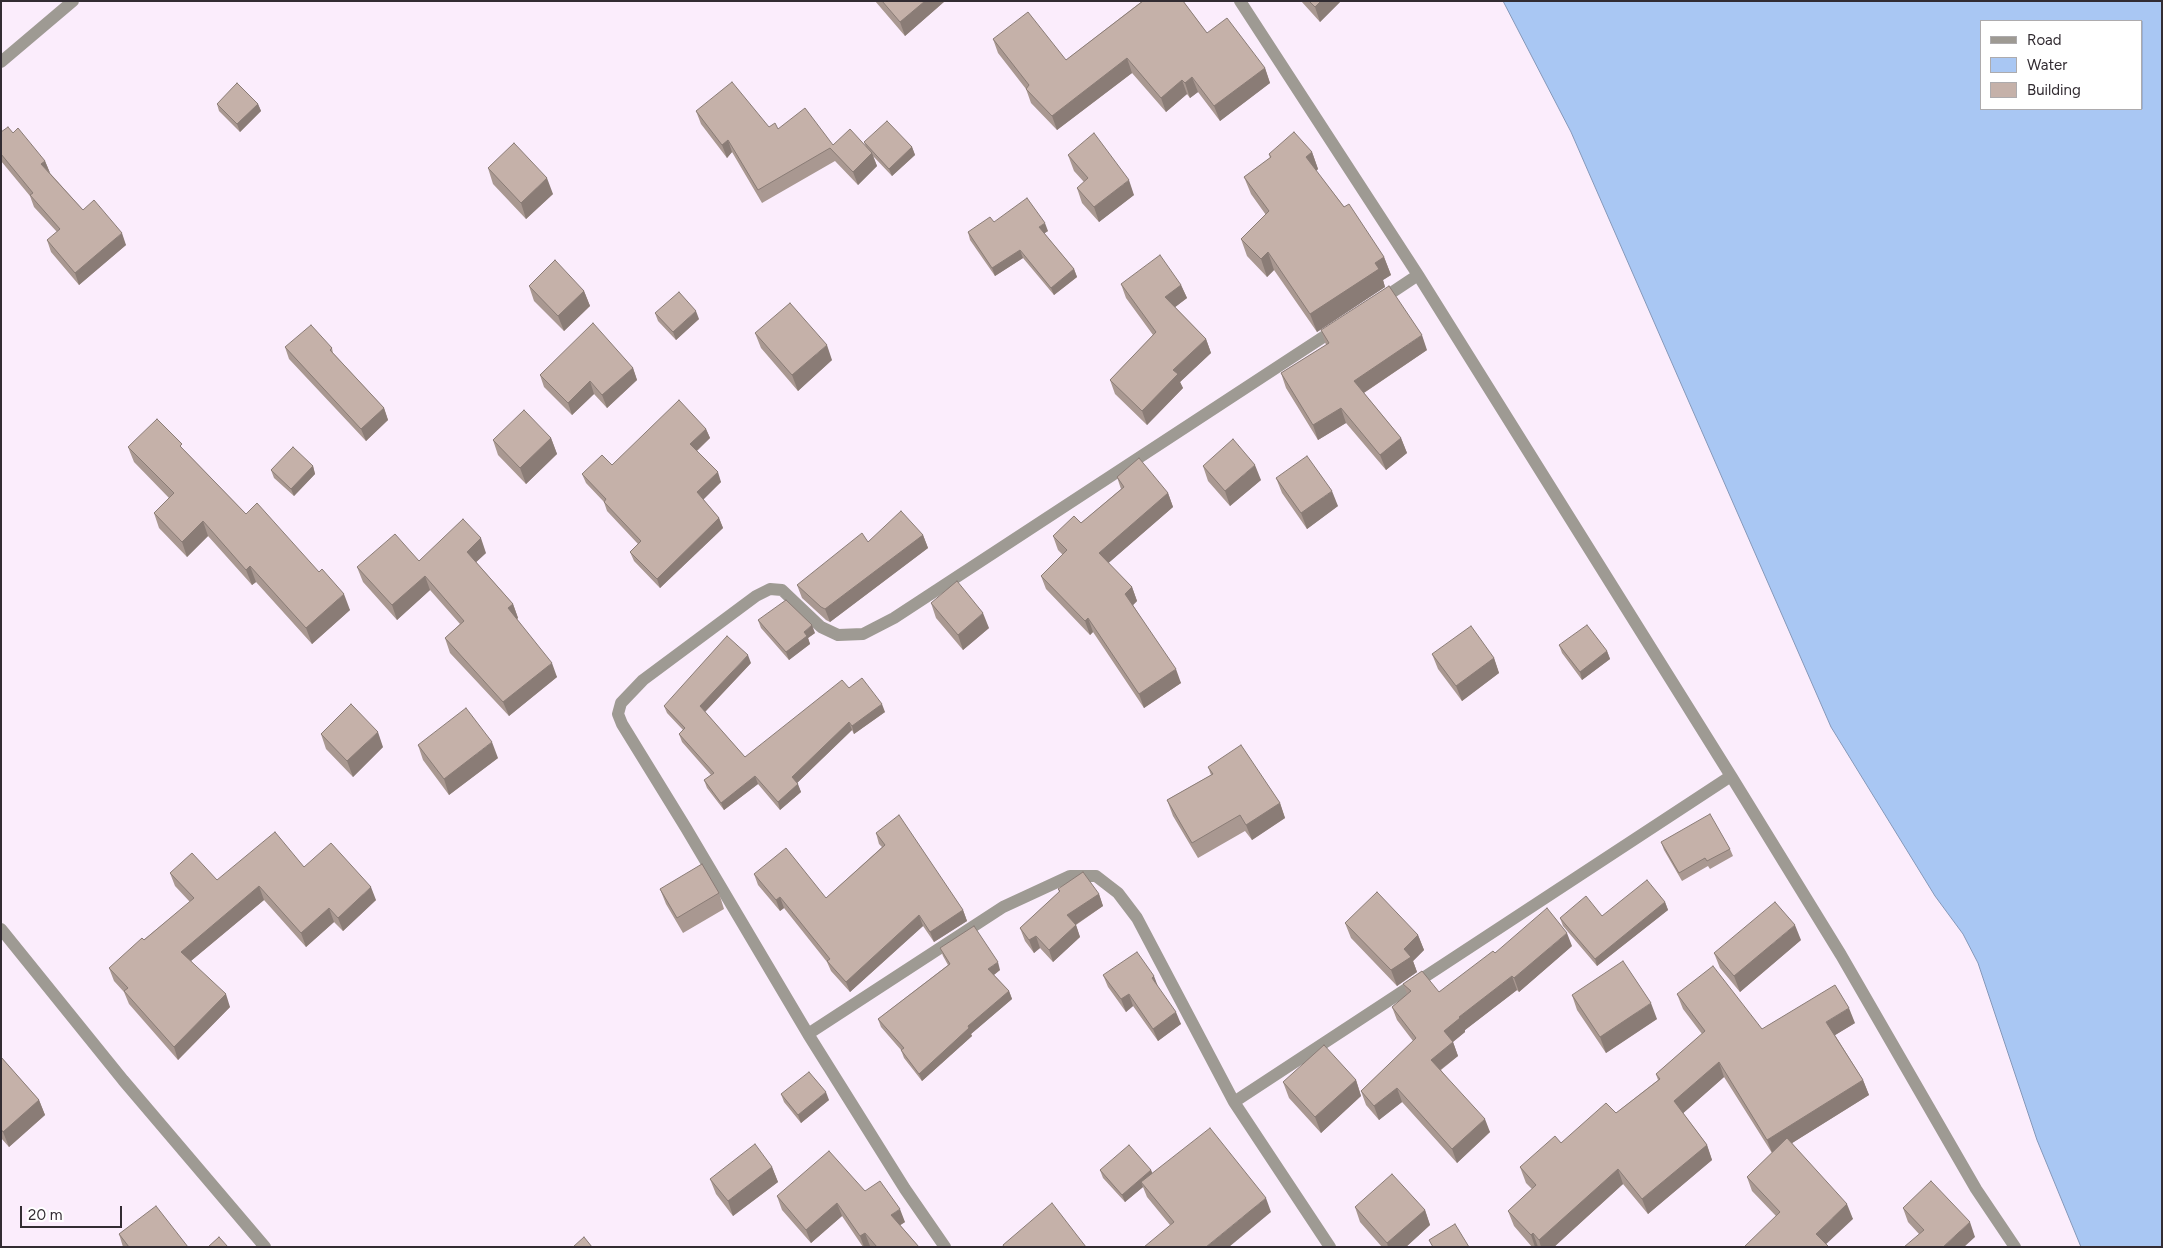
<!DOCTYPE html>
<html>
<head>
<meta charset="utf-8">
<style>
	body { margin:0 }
	#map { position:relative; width:2163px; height:1248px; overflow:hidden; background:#fbedfc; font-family:Figtree,sans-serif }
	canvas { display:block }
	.frame { position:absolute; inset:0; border:2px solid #322c32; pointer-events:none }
	.legend { position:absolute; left:1980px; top:20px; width:162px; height:90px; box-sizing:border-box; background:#fff; border:1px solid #adabad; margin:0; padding:6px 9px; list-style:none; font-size:15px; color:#322c32 }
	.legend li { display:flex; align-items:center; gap:10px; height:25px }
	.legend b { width:25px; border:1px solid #adabad }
	.scale { position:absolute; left:20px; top:1206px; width:102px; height:22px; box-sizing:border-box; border:2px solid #322c32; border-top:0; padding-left:6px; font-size:15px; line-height:18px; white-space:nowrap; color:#322c32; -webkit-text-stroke:4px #fff; paint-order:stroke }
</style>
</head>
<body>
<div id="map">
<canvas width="2163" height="1248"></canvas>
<div class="frame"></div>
<ul class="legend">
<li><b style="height:6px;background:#9e9a93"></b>Road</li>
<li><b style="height:14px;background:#a9c7f3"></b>Water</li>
<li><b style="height:14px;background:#c5b1a9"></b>Building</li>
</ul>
<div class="scale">20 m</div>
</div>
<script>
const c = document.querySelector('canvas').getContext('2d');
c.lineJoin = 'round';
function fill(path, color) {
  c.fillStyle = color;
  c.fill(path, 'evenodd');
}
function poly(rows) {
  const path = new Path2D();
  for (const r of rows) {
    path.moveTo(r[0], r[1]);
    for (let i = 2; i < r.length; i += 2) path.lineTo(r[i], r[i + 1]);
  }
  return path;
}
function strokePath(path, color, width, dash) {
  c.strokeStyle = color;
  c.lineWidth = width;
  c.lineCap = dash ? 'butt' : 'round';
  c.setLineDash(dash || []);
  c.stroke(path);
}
const water = poly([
	[1503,1,2162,1,2162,1247,2081,1247,2037,1140,1978,963,1963,934,1935,896,1831,727,1571,132,1503,1],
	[1982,21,2142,21,2142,109,1982,109,1982,21]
]);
fill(water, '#a9c7f3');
strokePath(water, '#8598b9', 1);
strokePath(poly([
	[1240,1,1418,275,1731,776,1841,955,1976,1189,2015,1247],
	[1,62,73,1],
	[1379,301,1418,275],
	[1,929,123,1080,265,1247],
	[808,1034,1003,907,1070,876,1096,876,1118,893,1137,918,1234,1102,1330,1247],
	[1234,1102,1731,776],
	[945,1247,905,1189,808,1034,686,828,622,724,618,714,621,703,643,680,756,596,770,589,782,590,821,627,838,635,863,634,894,618,1337,328]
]), '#9e9a93', 12);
fill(poly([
	[875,1,945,1,905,36],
	[1140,1,1183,1,1207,33,1265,68,1270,83,1220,121,1198,92,1190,98,1187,94,1166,112,1132,73,1057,130,1031,103,1026,89,998,53,993,39,1066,60,1141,2],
	[1301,1,1340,1,1340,2,1320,22],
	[217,104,258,104,261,111,240,132,219,111],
	[696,111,778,129,833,145,866,147,864,142,912,147,915,155,892,176,873,156,877,166,858,185,835,161,762,203,732,152,727,158,701,124],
	[1,132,13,133,45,161,50,173,83,210,126,245,79,285,51,252,47,240,57,232,34,207,30,196,1,161],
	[1312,152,1318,169,1316,171,1384,257,1391,275,1383,280,1385,287,1317,332,1274,270,1267,277,1247,256,1241,239,1266,215,1251,194,1244,177,1270,158,1269,154],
	[1068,155,1134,195,1099,222,1082,203,1077,188,1084,182,1074,171],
	[488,168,553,194,526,219,493,184],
	[994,222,1048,231,1044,233,1074,269,1077,277,1054,295,1023,258,995,276,970,240,968,232],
	[1121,284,1181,285,1187,298,1175,307,1206,339,1211,353,1180,382,1183,388,1147,425,1115,394,1110,380,1153,335,1126,298],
	[529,286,584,291,590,306,564,331,534,301],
	[655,313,699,319,676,340,658,321],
	[1321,330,1427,350,1364,393,1401,438,1407,453,1386,470,1346,423,1318,440,1286,388,1281,373,1326,345],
	[755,333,832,360,798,391,761,348],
	[285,347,332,348,333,353,384,408,388,420,366,441,289,359],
	[633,368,637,380,607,408,594,394,572,415,544,387,540,375],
	[706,429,710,438,697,451,721,482,703,499,719,518,723,528,660,588,634,561,630,552,638,544,607,511,604,502,586,483,582,474,612,465],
	[551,438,557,454,526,484,498,455,493,440],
	[128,447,185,451,246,514,350,610,312,644,256,582,252,585,208,536,187,557,159,528,154,513,169,498,134,462],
	[313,466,315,474,294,496,274,478,271,470],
	[1203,466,1261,480,1230,506,1208,481],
	[1117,477,1168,493,1173,507,1108,563,1132,587,1137,601,1133,605,1181,683,1144,708,1093,632,1090,635,1046,589,1041,576,1063,555,1058,550,1053,536,1081,523,1121,489],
	[1276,478,1338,506,1307,529,1282,493],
	[923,535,928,548,830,622,826,620,802,598,797,585,868,542],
	[486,553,476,562,513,604,518,618,517,619,557,677,509,716,450,653,445,638,460,624,430,590,397,620,363,582,357,567],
	[931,603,989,628,963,650,936,618],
	[758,620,815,633,808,638,810,644,789,660,761,628],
	[1559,645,1607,651,1610,659,1582,680,1562,653],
	[1432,654,1494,658,1499,673,1462,701,1438,669],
	[751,663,705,712,745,757,849,688,885,712,854,734,852,730,797,783,801,792,780,810,758,784,724,810,707,788,704,780,711,775,682,742,679,734,683,730,667,713,664,706],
	[321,734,383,747,353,777,326,749],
	[418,745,498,758,449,795,423,760],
	[1208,767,1280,803,1285,818,1252,840,1245,831,1198,858,1173,816,1167,800,1211,775],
	[876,833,963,910,967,921,934,942,923,926,850,992,831,971,827,962,784,908,780,911,758,885,754,874,826,898,882,847,879,844],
	[1661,842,1730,849,1733,856,1710,869,1708,866,1682,881,1664,850],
	[304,867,376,900,343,931,334,922,306,947,264,900,191,961,230,1007,178,1060,129,1004,124,992,114,981,109,968,190,902,175,886,170,873,217,880],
	[660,889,719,893,724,909,683,933,666,904],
	[1058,889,1099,894,1103,906,1076,925,1080,937,1053,962,1040,948,1034,953,1025,941,1020,928,1059,892],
	[1665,902,1668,910,1597,966,1563,926,1560,918,1602,916],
	[1345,923,1418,935,1424,950,1413,961,1417,972,1397,986,1351,938],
	[1801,940,1740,992,1720,968,1714,953],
	[1572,946,1519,992,1517,990,1465,1030,1465,1032,1453,1042,1458,1056,1441,1070,1490,1132,1457,1163,1402,1102,1379,1120,1366,1105,1361,1091,1413,1041,1397,1020,1392,1007,1407,994,1403,984,1439,992,1495,953],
	[940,948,1000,970,994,975,1009,991,1012,999,971,1034,972,1036,922,1081,904,1058,901,1050,881,1027,878,1019,948,965,943,956],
	[1103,975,1158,987,1181,1024,1158,1041,1133,1006,1126,1012,1108,987],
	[1677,994,1762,1029,1855,1023,1835,1035,1863,1080,1869,1095,1792,1143,1853,1219,1776,1216,1752,1191,1747,1177,1772,1153,1724,1077,1683,1113,1707,1145,1712,1160,1648,1214,1623,1184,1554,1247,1532,1247,1514,1226,1508,1211,1532,1189,1526,1183,1520,1167,1616,1113,1658,1080,1656,1074,1702,1034,1683,1009],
	[1572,995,1657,1019,1606,1053,1577,1010],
	[1,1057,39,1100,45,1115,9,1147,1,1138],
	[1356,1080,1361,1096,1321,1133,1289,1098,1283,1082],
	[781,1094,829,1100,801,1123,784,1102],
	[772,1167,778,1182,733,1216,716,1194,710,1179],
	[1100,1170,1151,1170,1152,1173,1271,1212,1170,1225,1147,1197,1143,1187,1125,1202,1103,1178],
	[865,1191,905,1222,900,1225,919,1247,863,1247,842,1216,811,1243,782,1210,777,1196],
	[1355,1207,1425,1210,1430,1225,1406,1247,1382,1247,1360,1222],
	[1903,1208,1975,1237,1919,1234,1908,1222],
	[119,1234,188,1247,123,1247]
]), '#a99891');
fill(poly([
	[925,1,945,1,905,36,900,22],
	[1321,1,1340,1,1340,2,1320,22,1315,7],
	[1127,58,1132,73,1057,130,1052,116],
	[1265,68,1270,83,1220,121,1214,106],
	[1192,77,1198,92,1190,98,1185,83],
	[1182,80,1187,94,1166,112,1161,98],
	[258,104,261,111,240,132,237,124],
	[728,140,732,152,727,158,722,145],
	[912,147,915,155,892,176,889,169],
	[1312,152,1318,169,1312,175,1306,157],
	[872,153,877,166,858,185,853,172],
	[45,161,50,173,41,164],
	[547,178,553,194,526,219,521,203],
	[1129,180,1134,195,1099,222,1094,207],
	[1045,223,1048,231,1042,235,1039,227],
	[122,233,126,245,79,285,75,273],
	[1020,250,1023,258,995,276,992,268],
	[1268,252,1274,270,1267,277,1261,259],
	[1384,257,1391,275,1383,280,1385,287,1317,332,1310,314,1375,263],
	[1074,269,1077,277,1054,295,1051,288],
	[1181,285,1187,298,1170,311,1165,297],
	[584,291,590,306,564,331,558,316],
	[696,311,699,319,676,340,673,332],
	[1422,335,1427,350,1359,396,1354,381],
	[1206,339,1211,353,1180,382,1183,388,1147,425,1142,411,1173,370],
	[827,345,832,360,798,391,792,375],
	[633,368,637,380,607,408,602,395],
	[590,381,594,394,572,415,568,403],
	[384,408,388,420,366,441,361,429],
	[1341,408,1346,423,1318,440,1313,425],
	[706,429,710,438,694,453,690,444],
	[551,438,557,454,526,484,520,468],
	[1401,438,1407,453,1386,470,1380,455],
	[1255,465,1261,480,1230,506,1225,491],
	[313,466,315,474,294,496,291,489],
	[718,472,721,482,701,502,697,492],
	[1332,491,1338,506,1307,529,1301,513],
	[1168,493,1173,507,1104,567,1099,553],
	[719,518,723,528,660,588,657,579],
	[203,521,208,536,187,557,182,542],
	[923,535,928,548,830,622,825,609],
	[481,538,486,553,472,566,467,552],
	[250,566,256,582,252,585,246,570],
	[425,576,430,590,397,620,392,605],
	[1132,587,1137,601,1130,608,1125,594],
	[344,594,350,610,312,644,306,628],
	[513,604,518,618,513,623,508,608],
	[983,613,989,628,963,650,958,635],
	[1088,618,1093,632,1090,635,1085,621],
	[812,625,815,633,808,638,810,644,789,660,786,652,804,632],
	[1607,651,1610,659,1582,680,1580,672],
	[748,655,751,663,703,714,700,706],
	[1494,658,1499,673,1462,701,1456,686],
	[552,663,557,677,509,716,503,702],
	[1176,669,1181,683,1144,708,1139,694],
	[882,704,885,712,854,734,852,726],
	[849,722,852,730,795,785,792,777],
	[378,732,383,747,353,777,347,761],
	[492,742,498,758,449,795,444,779],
	[755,776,758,784,724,810,721,803],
	[798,784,801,792,780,810,778,802],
	[1280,803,1285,818,1252,840,1246,825],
	[259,886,264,900,186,965,181,952],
	[371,887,376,900,343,931,338,918],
	[1099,894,1103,906,1072,927,1067,915],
	[780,897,784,908,780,911,776,900],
	[1665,902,1668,910,1597,966,1595,959],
	[329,908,334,922,306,947,301,933],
	[963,910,967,921,934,942,930,932],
	[919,915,923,926,850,992,846,982],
	[1076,925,1080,937,1053,962,1049,950],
	[1795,925,1801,940,1740,992,1734,976],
	[1567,933,1572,946,1519,992,1514,978],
	[1418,935,1424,950,1413,961,1417,972,1397,986,1391,970,1404,949],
	[1036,936,1040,948,1034,953,1029,940],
	[998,962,1000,970,991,977,988,969],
	[1154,976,1159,989,1152,978],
	[1512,976,1517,990,1465,1030,1465,1032,1449,1045,1444,1031,1459,1017],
	[1009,991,1012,999,971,1034,972,1036,922,1081,919,1074,968,1026],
	[226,994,230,1007,178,1060,174,1047],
	[1129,994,1133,1006,1126,1012,1121,999],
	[1651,1003,1657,1019,1606,1053,1600,1037],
	[1849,1008,1855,1023,1832,1037,1826,1022],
	[1176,1012,1181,1024,1158,1041,1153,1029],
	[1453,1042,1458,1056,1436,1073,1431,1060],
	[1719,1062,1724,1077,1680,1116,1674,1101],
	[1356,1080,1361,1096,1321,1133,1315,1117],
	[1863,1080,1869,1095,1773,1155,1767,1140],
	[1397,1088,1402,1102,1379,1120,1374,1106],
	[826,1092,829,1100,801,1123,798,1115],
	[39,1100,45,1115,9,1147,3,1132],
	[1485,1119,1490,1132,1457,1163,1452,1149],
	[1707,1145,1712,1160,1648,1214,1642,1199],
	[772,1167,778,1182,733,1216,728,1201],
	[1618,1169,1623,1184,1554,1247,1541,1247,1539,1240],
	[1151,1170,1154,1177,1141,1182,1143,1187,1125,1202,1122,1195],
	[1266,1198,1271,1212,1229,1247,1206,1247],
	[837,1203,842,1216,811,1243,806,1230],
	[1847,1204,1853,1219,1823,1247,1816,1234],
	[900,1209,905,1222,896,1228,891,1215],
	[1425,1210,1430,1225,1406,1247,1388,1247,1387,1243],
	[1970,1222,1975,1237,1964,1247,1943,1247],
	[865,1233,870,1246,869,1247,864,1247,860,1236],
	[1533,1233,1538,1247,1535,1247,1531,1235]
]), '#8a7c76');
const building = poly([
	[882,1,925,1,900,22,882,1],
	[1143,1,1183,1,1207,33,1227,18,1265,68,1214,106,1192,77,1185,83,1182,80,1161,98,1127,58,1052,116,1026,89,1029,85,993,39,1028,12,1066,60,1143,1],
	[1309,1,1321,1,1315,7,1309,1],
	[732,82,769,127,775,123,778,129,805,108,833,145,850,129,872,153,853,172,830,148,758,190,728,140,722,145,696,111,732,82],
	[237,83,258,104,237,124,217,104,237,83],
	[887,121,912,147,889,169,864,142,887,121],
	[8,127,13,133,18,128,45,161,41,164,83,210,94,200,122,233,75,273,47,240,60,229,30,195,33,193,1,154,1,132,8,127],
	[1294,132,1312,152,1306,157,1344,207,1349,204,1384,257,1375,263,1379,269,1310,314,1268,252,1261,259,1241,239,1269,211,1244,177,1271,157,1269,154,1294,132],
	[1094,133,1129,180,1094,207,1077,188,1088,178,1068,155,1094,133],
	[514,143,547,178,521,203,488,168,514,143],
	[1027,198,1045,223,1039,227,1074,269,1051,288,1020,250,992,268,968,232,990,217,994,222,1027,198],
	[1160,255,1181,285,1165,297,1206,339,1173,370,1178,374,1142,411,1110,380,1156,332,1121,284,1160,255],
	[555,260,584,291,558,316,529,286,555,260],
	[1389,286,1422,335,1354,381,1401,438,1380,455,1341,408,1313,425,1281,373,1329,343,1321,330,1389,286],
	[679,292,696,311,673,332,655,313,679,292],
	[790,303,827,345,792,375,755,333,790,303],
	[593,323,633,368,602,395,590,381,568,403,540,375,593,323],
	[311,325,332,348,330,350,384,408,361,429,285,347,311,325],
	[679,400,706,429,690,444,718,472,697,492,719,518,657,579,630,552,641,541,604,502,606,499,582,474,602,455,612,465,679,400],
	[524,410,551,438,520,468,493,440,524,410],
	[157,419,182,444,180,446,246,514,257,503,319,572,322,569,344,594,306,628,250,566,246,570,203,521,182,542,154,513,174,493,128,447,157,419],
	[1233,439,1255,465,1225,491,1203,466,1233,439],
	[293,447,313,466,291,489,271,470,293,447],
	[1307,456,1332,491,1301,513,1276,478,1307,456],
	[1139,458,1168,493,1099,553,1132,587,1125,594,1176,669,1139,694,1088,618,1085,621,1041,576,1067,550,1053,536,1074,516,1081,523,1124,487,1117,477,1139,458],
	[901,511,923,535,825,609,821,607,797,585,862,533,868,542,901,511],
	[463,519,481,538,467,552,513,604,508,608,552,663,503,702,445,638,464,621,425,576,392,605,357,567,395,534,419,561,463,519],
	[957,581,983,613,958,635,931,603,957,581],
	[786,600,812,625,804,632,807,636,786,652,758,620,786,600],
	[1587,625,1607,651,1580,672,1559,645,1587,625],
	[1471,626,1494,658,1456,686,1432,654,1471,626],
	[727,636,748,655,700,706,745,757,842,680,849,688,862,678,882,704,852,726,849,722,792,777,798,784,778,802,755,776,721,803,704,780,714,773,679,734,685,728,664,706,727,636],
	[351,704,378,732,347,761,321,734,351,704],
	[466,708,492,742,444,779,418,745,466,708],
	[1241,745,1280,803,1246,825,1240,815,1192,843,1167,800,1213,774,1208,767,1241,745],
	[1710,814,1730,849,1707,861,1705,858,1679,873,1661,842,1710,814],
	[899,815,963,910,930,932,919,915,846,982,827,961,830,959,780,897,776,900,754,874,786,848,826,898,885,845,876,833,899,815],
	[275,832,304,867,331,843,371,887,338,918,329,908,301,933,259,886,181,952,226,994,174,1047,124,991,128,988,109,968,142,938,144,940,194,898,170,873,192,853,217,880,275,832],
	[702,864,719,893,677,918,660,889,702,864],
	[1083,872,1099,894,1067,915,1076,925,1049,950,1036,936,1029,940,1020,928,1060,891,1058,889,1083,872],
	[1647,880,1665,902,1595,959,1560,918,1586,896,1602,916,1647,880],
	[1377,892,1418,935,1404,949,1411,957,1391,970,1345,923,1377,892],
	[1775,902,1795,925,1734,976,1714,953,1775,902],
	[1547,908,1567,933,1514,978,1512,976,1459,1017,1460,1018,1444,1031,1453,1042,1431,1060,1485,1119,1452,1149,1397,1088,1374,1106,1361,1091,1416,1038,1392,1007,1411,991,1403,984,1422,971,1439,992,1493,951,1495,953,1547,908],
	[974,926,998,962,988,969,1009,991,968,1026,969,1028,919,1074,901,1050,904,1048,878,1019,950,964,940,948,974,926],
	[1137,952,1154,976,1152,978,1176,1012,1153,1029,1129,994,1121,999,1103,975,1137,952],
	[1623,961,1651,1003,1600,1037,1572,995,1623,961],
	[1713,966,1762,1029,1835,985,1849,1008,1826,1022,1863,1080,1767,1140,1719,1062,1674,1101,1707,1145,1642,1199,1618,1169,1539,1240,1533,1233,1531,1235,1508,1211,1536,1185,1520,1167,1555,1136,1561,1143,1606,1103,1616,1113,1660,1079,1656,1074,1705,1031,1677,994,1713,966],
	[1324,1045,1356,1080,1315,1117,1283,1082,1324,1045],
	[1,1057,39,1100,3,1132,1,1129,1,1057],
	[809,1072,826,1092,798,1115,781,1094,809,1072],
	[1210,1128,1266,1198,1206,1247,1144,1247,1174,1222,1141,1182,1210,1128],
	[1787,1138,1847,1204,1816,1234,1829,1247,1744,1247,1780,1212,1747,1177,1787,1138],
	[755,1144,772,1167,728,1201,710,1179,755,1144],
	[1129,1145,1151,1170,1122,1195,1100,1170,1129,1145],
	[829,1151,865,1191,880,1181,900,1209,891,1215,919,1247,877,1247,865,1233,860,1236,837,1203,806,1230,777,1196,829,1151],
	[1392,1174,1425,1210,1387,1243,1355,1207,1392,1174],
	[1931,1181,1970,1222,1943,1247,1904,1247,1924,1230,1903,1208,1931,1181],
	[1052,1203,1086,1247,1004,1247,1003,1245,1052,1203],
	[156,1206,188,1247,129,1247,119,1234,156,1206],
	[1455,1224,1469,1247,1433,1247,1429,1240,1455,1224],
	[219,1237,228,1247,208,1247,219,1237],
	[584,1237,592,1247,573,1247,584,1237]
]);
fill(building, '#c5b1a9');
strokePath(building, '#8a7c76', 1);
</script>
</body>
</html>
